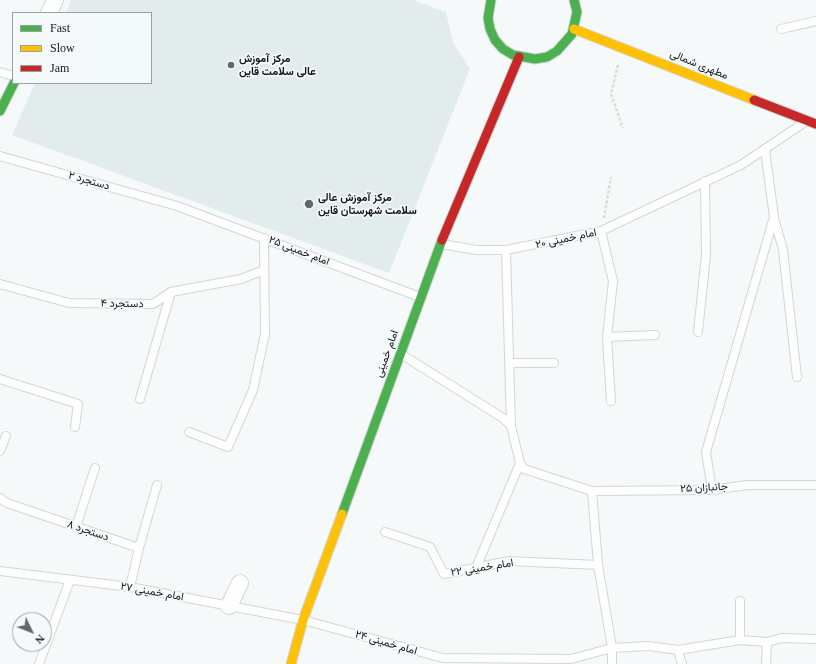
<!DOCTYPE html>
<html>
<head>
<meta charset="utf-8">
<style>
	body { margin:0 }
	#map { position:relative; width:816px; height:664px; overflow:hidden; background:#f5f9fa; font-family:"Times New Roman",serif }
	canvas { display:block }
	.legend { position:absolute; left:12px; top:12px; width:140px; height:72px; box-sizing:border-box; background:#f4fafb; border:1px solid #9ba0a0; margin:0; padding:5px 7px; list-style:none; font-size:12px; color:#161818 }
	.legend li { display:flex; align-items:center; gap:8px; height:20px }
	.legend b { width:20px; border:1px solid #9ba0a0 }
	.north { position:absolute; left:12px; top:612px; width:40px; height:40px; box-sizing:border-box; background:#f4fafb; border:1px solid #9ba0a0; border-radius:50%; rotate:133deg; font-size:11px; font-weight:700; line-height:16px; text-align:center; color:#161818 }
	.north::after { content:''; display:block; margin:auto; width:14px; height:18px; background:#646767; clip-path:polygon(50% 0,100% 100%,50% 72%,0 100%) }
</style>
</head>
<body>
<div id="map">
<canvas width="816" height="664"></canvas>
<ul class="legend">
<li><b style="height:5px;background:#4caf50"></b>Fast</li>
<li><b style="height:5px;background:#ffc107"></b>Slow</li>
<li><b style="height:5px;background:#c62828"></b>Jam</li>
</ul>
<div class="north">N</div>
</div>
<script>
const c = document.querySelector('canvas').getContext('2d');
c.lineJoin = 'round';
function fill(path, color) {
  c.fillStyle = color;
  c.fill(path, 'evenodd');
}
function poly(rows) {
  const path = new Path2D();
  for (const r of rows) {
    path.moveTo(r[0], r[1]);
    for (let i = 2; i < r.length; i += 2) path.lineTo(r[i], r[i + 1]);
  }
  return path;
}
function strokePath(path, color, width, dash) {
  c.strokeStyle = color;
  c.lineWidth = width;
  c.lineCap = dash ? 'butt' : 'round';
  c.setLineDash(dash || []);
  c.stroke(path);
}
function write(font, color, halo, rows, align = 'center') {
  c.font = font + ' "Times New Roman",Vazirmatn,serif';
  c.lineWidth = 3.5;
  c.setLineDash([]);
  c.textBaseline = 'middle';
  c.strokeStyle = halo;
  c.fillStyle = color;
  for (const [text, x, y, turn = 0] of rows) {
    c.save();
    c.translate(x, y);
    c.rotate((+turn || 0) * Math.PI / 180);
    c.textAlign = isNaN(turn) ? turn : align;
    if (halo) c.strokeText(text, 0, 0);
    c.fillText(text, 0, 0);
    c.restore();
  }
}
fill(poly([
	[71,0,413,0,446,12,453,42,470,69,389,273,12,135,35,83,151,83,151,13,66,13]
]), '#e2eced');
const lane = poly([
	[781,29,816,21],
	[0,72,13,76],
	[0,156,177,206,420,297],
	[774,218,783,250,797,377],
	[601,231,613,281,607,337,611,401],
	[441,244,477,250,506,250,601,231,741,165,805,122],
	[506,250,511,426],
	[0,284,69,303,153,304,171,292,241,279,264,270],
	[698,332,706,255,705,181],
	[607,337,655,335],
	[401,354,503,418,511,426,520,463,524,469,592,491,712,490,747,485,816,485],
	[509,363,554,363],
	[0,379,78,404,75,427],
	[140,399,171,292],
	[189,432,228,447,253,390,265,334,264,238],
	[0,451,6,436],
	[712,490,706,452,774,217,765,150],
	[592,491,598,565,612,648,612,664],
	[0,498,7,503,139,548,130,587],
	[76,527,95,468],
	[385,532,430,547,444,574,509,561,598,565],
	[139,548,157,485],
	[476,568,520,463],
	[0,571,130,587,303,620,443,658,571,659,612,648,649,646,678,650,740,640,767,642,782,638,816,639],
	[740,640,740,601],
	[678,650,682,664],
	[39,664,70,580],
	[766,664,767,642]
]);
const street = poly([
	[49,13,55,0],
	[229,606,240,583]
]);
const fast = poly([
	[491,0,488,18,490,29,495,40,503,49,513,55,535,59,547,57,557,51,572,34,577,12,574,0],
	[0,111,14,83],
	[342,514,442,240]
]);
const slow = poly([
	[574,29,754,100],
	[291,664,303,620,342,514]
]);
const jam = poly([
	[754,100,816,124],
	[442,240,519,57]
]);
strokePath(lane, '#d3d6d6', 10);
strokePath(street, '#d3d6d6', 18);
strokePath(fast, '#d3d6d6', 11);
strokePath(slow, '#d3d6d6', 11);
strokePath(jam, '#d3d6d6', 11);
strokePath(poly([
	[618,65,611,94,623,128],
	[604,218,611,177]
]), '#dbdbdb', 2.5, [3, 2]);
strokePath(lane, '#fefefe', 8);
strokePath(street, '#fefefe', 16);
strokePath(fast, '#4caf50', 9);
strokePath(slow, '#ffc107', 9);
strokePath(jam, '#c62828', 9);
for (const [x, y, r, color] of [
	[231,65,4,"#646767"],
	[309,204,5,"#646767"]
]) {
  const dot = new Path2D();
  dot.arc(x, y, r, 0, 2 * Math.PI);
  c.fillStyle = color;
  c.fill(dot);
  strokePath(dot, '#f4fafb', 1.5);
}
write('bold 11px', '#161818', '#f4fafb', [
	["مرکز آموزش",239,59],
	["عالی سلامت قاین",239,72],
	["مرکز آموزش عالی",318,198],
	["سلامت شهرستان قاین",318,211]
], 'left');
write('11px', '#161818', '#f4fafb', [
	["مطهری شمالی",699,65,22],
	["دستجرد ۲",89,181,16],
	["امام خمینی ۲۰",566,239,-12],
	["امام خمینی ۲۵",299,251,21],
	["دستجرد ۴",122,304,1],
	["امام خمینی",387,354,-70],
	["جانبازان ۲۵",704,488,-3],
	["دستجرد ۸",88,531,19],
	["امام خمینی ۲۲",482,568,-9],
	["امام خمینی ۲۷",152,592,10],
	["امام خمینی ۲۴",386,643,16]
]);
</script>
</body>
</html>
